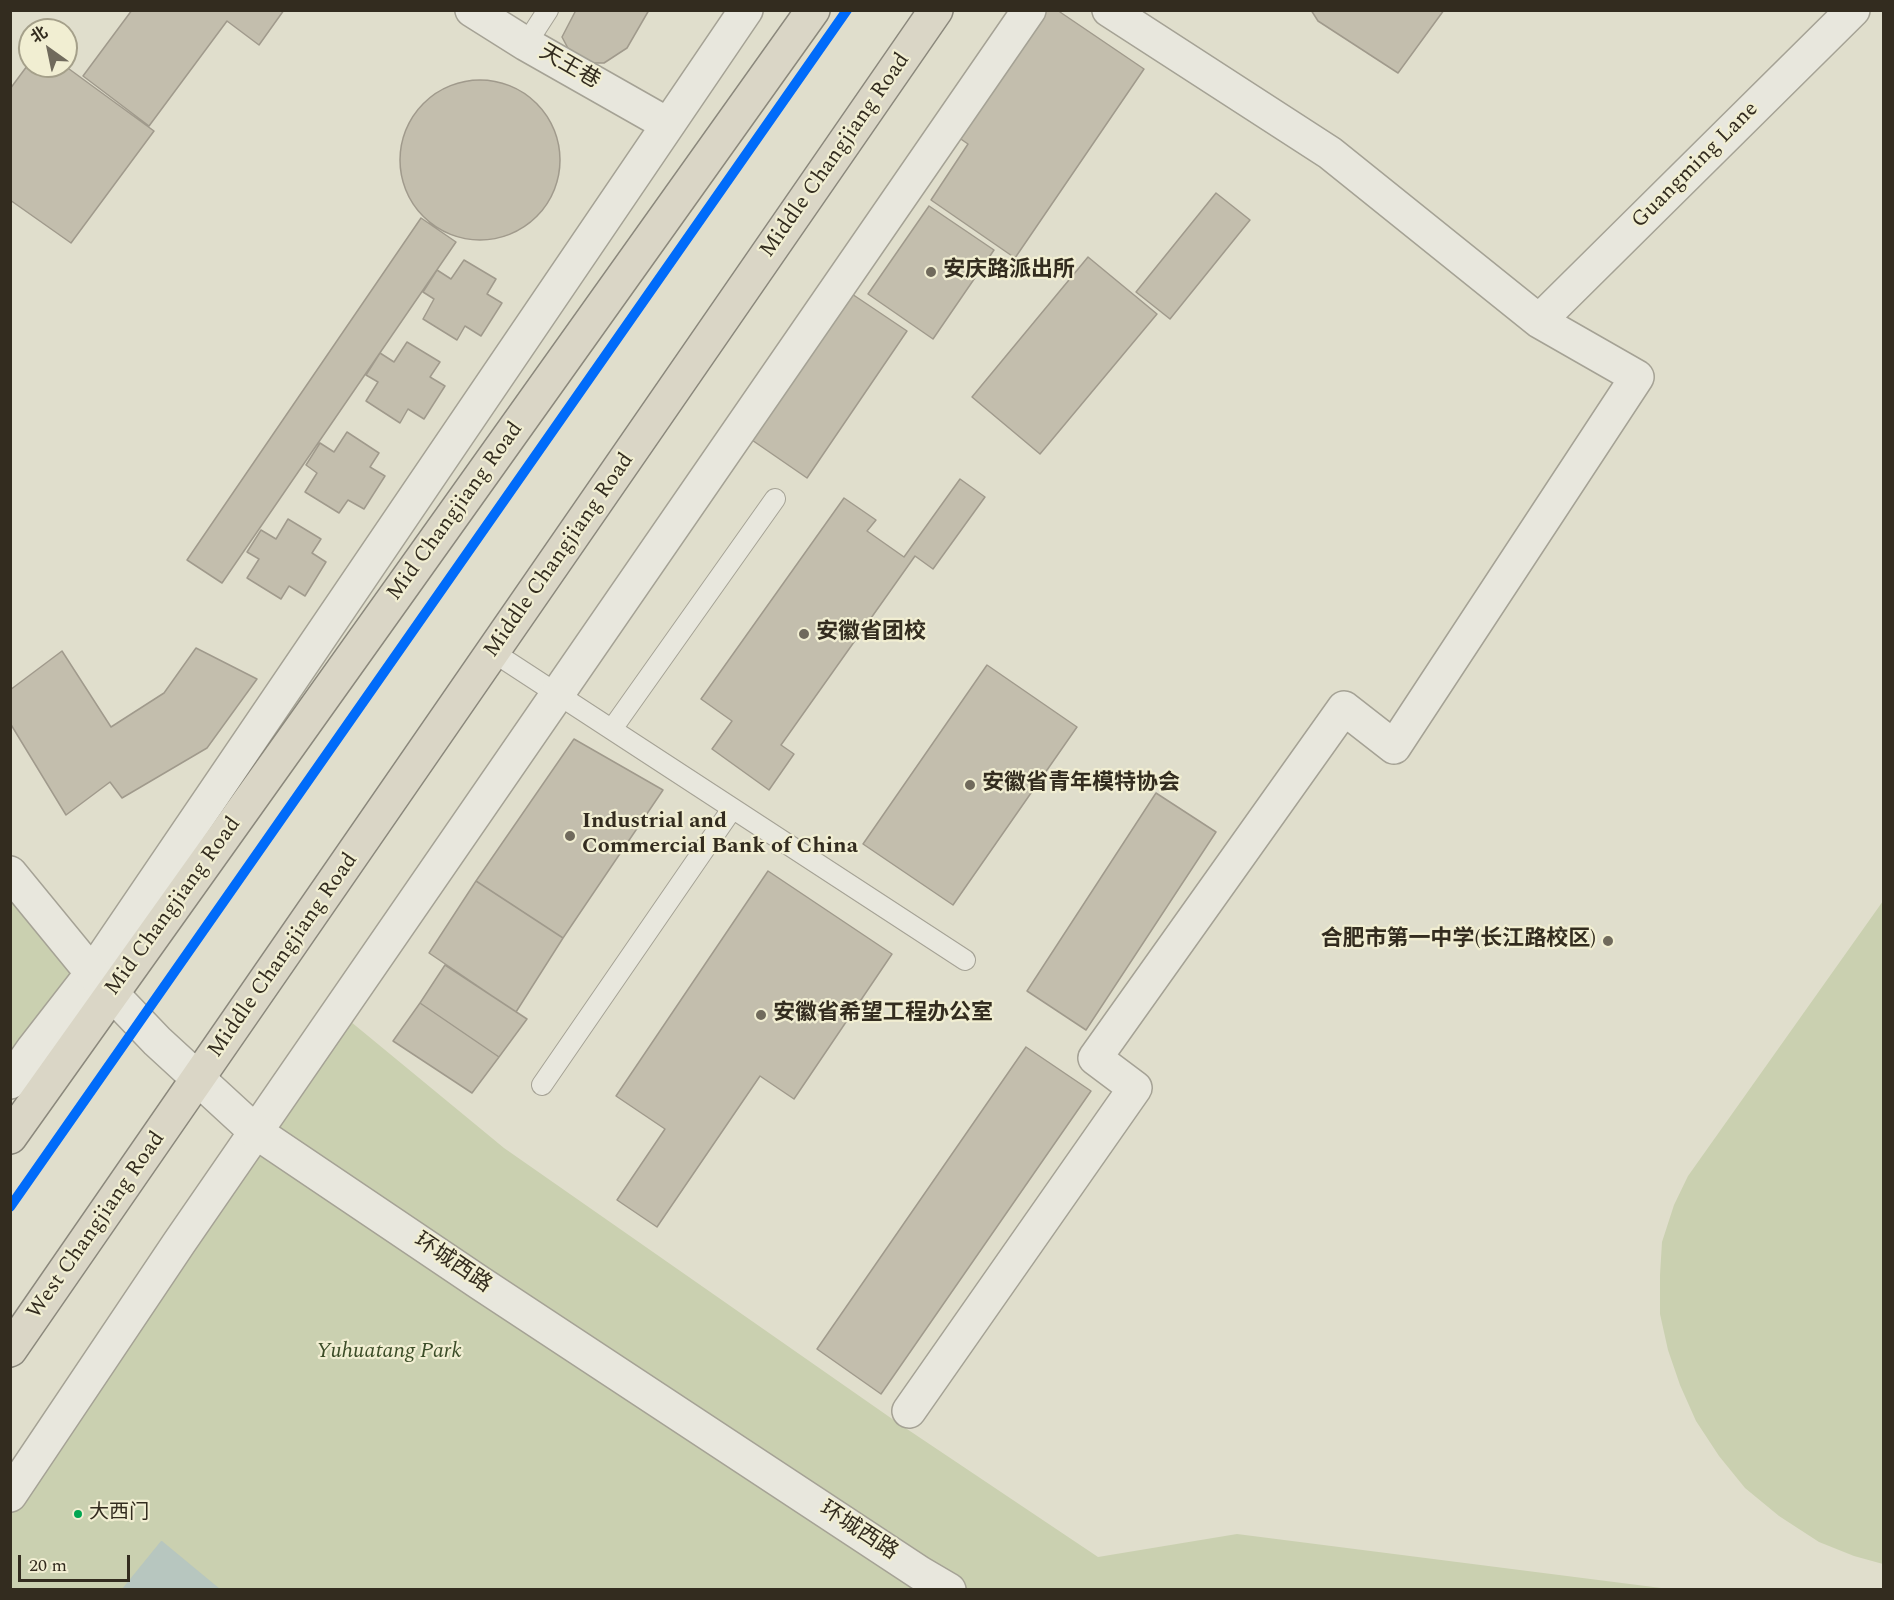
<!DOCTYPE html>
<html>
<head>
<meta charset="utf-8">
<style>
	body { margin:0 }
	#map { position:relative; width:1894px; height:1600px; overflow:hidden; background:#e0decc; font-family:Spectral,"Noto Sans SC",serif }
	canvas { display:block }
	.frame { position:absolute; inset:0; border:12px solid #332c1f; pointer-events:none }
	.north { position:absolute; left:18px; top:18px; width:60px; height:60px; box-sizing:border-box; background:#f1eed2; border:2px solid #a5a08a; border-radius:50%; rotate:327deg; font-size:16px; font-weight:700; line-height:24px; text-align:center; color:#332c1f }
	.north::after { content:''; display:block; margin:auto; width:21px; height:27px; background:#706a5c; clip-path:polygon(50% 0,100% 100%,50% 72%,0 100%) }
	.scale { position:absolute; left:18px; top:1555px; width:112px; height:27px; box-sizing:border-box; border:3px solid #332c1f; border-top:0; padding-left:8px; font-size:18px; line-height:21px; white-space:nowrap; color:#332c1f; -webkit-text-stroke:4px #f1eed2; paint-order:stroke }
</style>
</head>
<body>
<div id="map">
<canvas width="1894" height="1600"></canvas>
<div class="frame"></div>
<div class="north">北</div>
<div class="scale">20 m</div>
</div>
<script>
const c = document.querySelector('canvas').getContext('2d');
c.lineJoin = 'round';
function fill(path, color) {
  c.fillStyle = color;
  c.fill(path, 'evenodd');
}
function poly(rows) {
  const path = new Path2D();
  for (const r of rows) {
    if (r.length === 3) {
      path.moveTo(r[0] + r[2], r[1]);
      path.arc(r[0], r[1], r[2], 0, 2 * Math.PI);
      continue;
    }
    path.moveTo(r[0], r[1]);
    for (let i = 2; i < r.length; i += 2) path.lineTo(r[i], r[i + 1]);
  }
  return path;
}
function strokePath(path, color, width, dash) {
  c.strokeStyle = color;
  c.lineWidth = width;
  c.lineCap = dash ? 'butt' : 'round';
  c.setLineDash(dash || []);
  c.stroke(path);
}
function write(font, color, halo, rows, align = 'center') {
  c.font = font + ' Spectral,"Noto Sans SC",serif';
  c.lineWidth = 4.5;
  c.setLineDash([]);
  c.textBaseline = 'middle';
  c.strokeStyle = halo;
  c.fillStyle = color;
  for (const [text, x, y, turn = 0] of rows) {
    c.save();
    c.translate(x, y);
    c.rotate((+turn || 0) * Math.PI / 180);
    c.textAlign = isNaN(turn) ? turn : align;
    if (halo) c.strokeText(text, 0, 0);
    c.fillText(text, 0, 0);
    c.restore();
  }
}
fill(poly([
	[11,873,92,973,11,1082],
	[1883,901,1884,1564,1883,1564,1854,1556,1819,1542,1779,1516,1745,1488,1719,1456,1696,1421,1680,1385,1668,1350,1660,1314,1660,1275,1662,1242,1674,1205,1688,1176],
	[339,1012,504,1148,898,1423,1098,1557,1237,1534,1669,1589,11,1590,11,1495]
]), '#cad0b0');
fill(poly([
	[161,1541,162,1541,220,1589,122,1589]
]), '#b7c6bf');
const building = poly([
	[132,10,284,10,259,45,227,21,149,126,83,76,132,10],
	[576,10,649,10,627,48,604,63,583,63,571,54,562,37,576,10],
	[1035,10,1057,10,1144,69,1015,258,931,200,968,144,952,133,1035,10],
	[1311,10,1444,10,1398,73,1318,21,1311,10],
	[30,62,30,66,65,66,154,131,71,243,10,200,10,89,30,62],
	[480,160,80],
	[1216,193,1250,220,1170,319,1136,292,1216,193],
	[929,206,994,250,933,339,868,294,929,206],
	[421,218,456,242,222,583,187,560,421,218],
	[1088,257,1157,314,1040,454,972,397,1088,257],
	[464,260,496,279,487,294,502,303,481,336,465,326,457,340,423,319,434,299,423,292,437,270,451,279,464,260],
	[849,292,907,331,807,478,749,438,849,292],
	[407,342,440,362,430,377,445,386,424,419,408,409,400,423,366,401,378,382,366,375,380,353,394,362,407,342],
	[347,432,379,453,370,467,385,476,364,509,348,500,339,513,305,492,317,473,306,465,320,443,334,452,347,432],
	[960,479,985,497,933,569,915,556,781,745,794,754,769,790,712,749,732,721,701,699,844,498,876,520,867,531,904,557,960,479],
	[288,519,321,539,312,553,326,562,305,596,289,586,281,599,247,578,259,559,247,552,261,530,276,539,288,519],
	[196,648,257,679,207,748,122,798,110,782,66,815,10,723,10,690,62,651,111,727,164,693,196,648],
	[987,665,1077,727,953,905,863,844,987,665],
	[574,739,663,790,563,938,476,881,574,739],
	[1156,793,1216,832,1086,1030,1027,991,1156,793],
	[768,871,892,954,794,1099,760,1076,657,1227,617,1200,665,1129,616,1096,768,871],
	[476,881,563,938,516,1012,429,953,476,881],
	[445,965,527,1019,499,1057,420,1003,445,965],
	[420,1003,499,1057,472,1093,393,1041,420,1003],
	[1026,1047,1091,1091,881,1394,817,1349,1026,1047]
]);
fill(building, '#c3bead');
strokePath(building, '#a09a8c', 1.5);
const service = poly([
	[526,44,548,10],
	[493,652,965,960],
	[612,729,775,499],
	[542,1085,732,809]
]);
const minor = poly([
	[472,10,526,44,667,124],
	[1539,321,1853,10],
	[10,1082,33,1049,92,973,746,10],
	[909,1411,1135,1088,1095,1058,1344,708,1394,747,1637,377,1539,321,1330,153,1109,10],
	[10,1495,179,1243,1029,10]
]);
const tertiary = poly([
	[10,873,92,973,157,1041,256,1132,480,1283,920,1573,949,1590]
]);
const trunk = poly([
	[10,1137,813,10],
	[10,1350,936,10]
]);
strokePath(service, '#a5a295', 22);
strokePath(minor, '#a5a295', 36);
strokePath(tertiary, '#a5a295', 36);
strokePath(trunk, '#8b887c', 36);
strokePath(service, '#e8e7dd', 20);
strokePath(minor, '#e8e7dd', 33);
strokePath(tertiary, '#e8e7dd', 33);
strokePath(trunk, '#dad6c6', 33);
strokePath(poly([
	[10,1207,847,10]
]), '#006bfa', 10);
for (const [x, y, r, color] of [
	[931,272,6,"#706a5c"],
	[804,634,6,"#706a5c"],
	[970,785,6,"#706a5c"],
	[570,836,6,"#706a5c"],
	[1608,941,6,"#706a5c"],
	[761,1015,6,"#706a5c"],
	[78,1514,5,"#00a651"]
]) {
  const dot = new Path2D();
  dot.arc(x, y, r, 0, 2 * Math.PI);
  c.fillStyle = color;
  c.fill(dot);
  strokePath(dot, '#f1eed2', 2);
}
write('20px', '#332c1f', '#f1eed2', [
	["大西门",89,1514]
], 'left');
write('22px', '#332c1f', '#f1eed2', [
	["天王巷",569,68,30],
	["Middle Changjiang Road",836,156,-55],
	["Guangming Lane",1696,166,-45],
	["Mid Changjiang Road",456,512,-54],
	["Middle Changjiang Road",560,556,-55],
	["Mid Changjiang Road",174,907,-54],
	["Middle Changjiang Road",284,956,-55],
	["West Changjiang Road",97,1226,-55],
	["环城西路",452,1264,34],
	["环城西路",858,1532,33]
]);
write('bold 22px', '#332c1f', '#f1eed2', [
	["安庆路派出所",943,272],
	["安徽省团校",816,634],
	["安徽省青年模特协会",982,785],
	["Industrial and",582,823],
	["Commercial Bank of China",582,848],
	["合肥市第一中学(长江路校区)",1596,941,"right"],
	["安徽省希望工程办公室",773,1015]
], 'left');
write('italic 22px', '#3c4d28', '#f1eed2', [
	["Yuhuatang Park",389,1353]
]);
</script>
</body>
</html>
